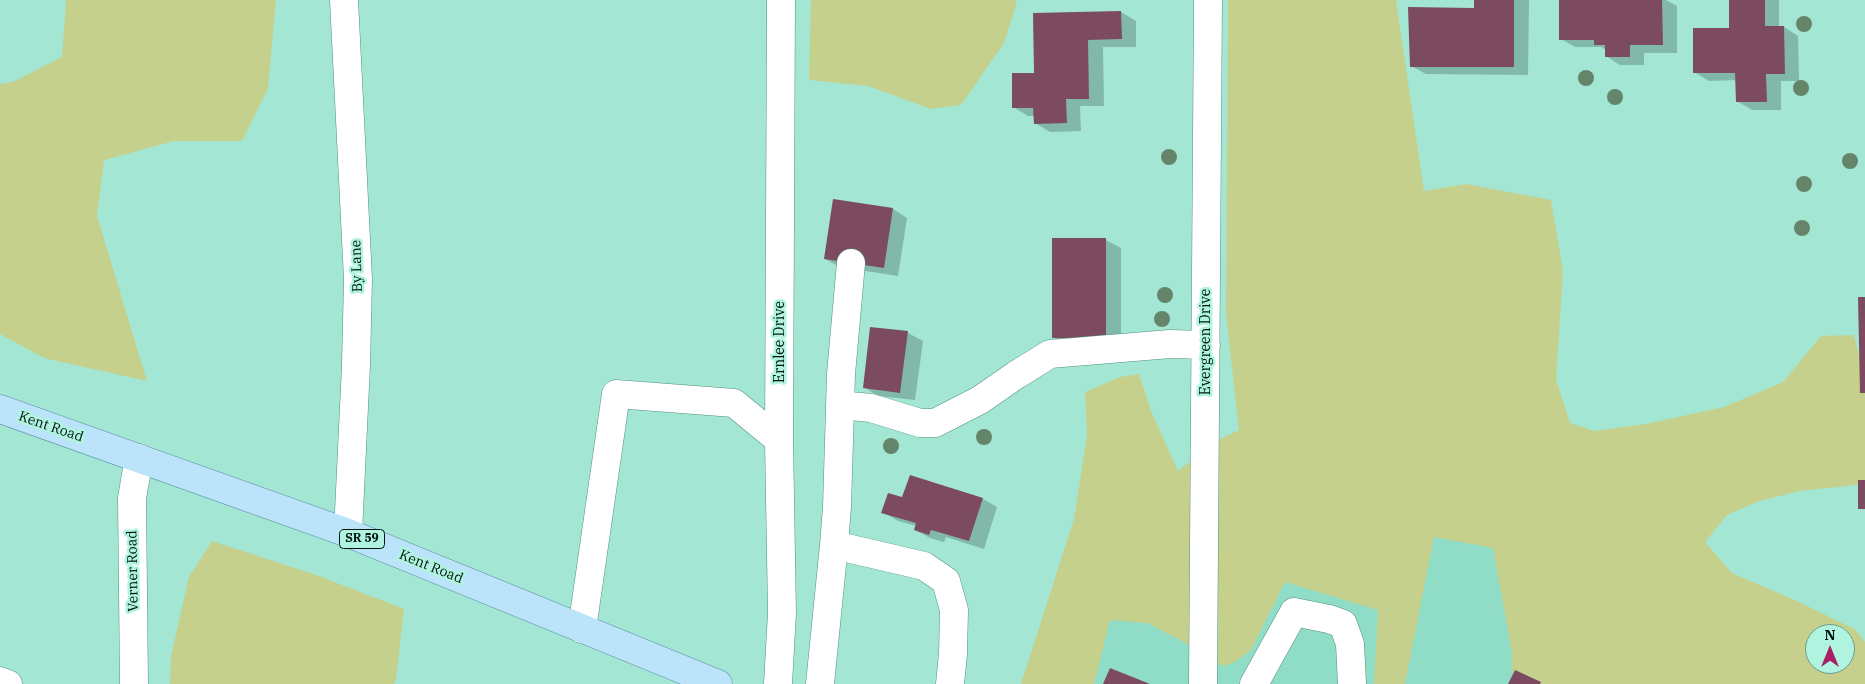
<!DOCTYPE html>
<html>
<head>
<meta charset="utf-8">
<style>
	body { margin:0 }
	#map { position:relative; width:1865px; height:684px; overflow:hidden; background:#a3e6d3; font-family:"IBM Plex Serif",serif }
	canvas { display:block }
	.north { position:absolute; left:1805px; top:624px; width:50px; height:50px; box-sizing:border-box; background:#b0f4e0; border:1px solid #6a9c8d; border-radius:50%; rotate:0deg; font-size:14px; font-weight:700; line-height:20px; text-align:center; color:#001711 }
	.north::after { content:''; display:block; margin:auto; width:18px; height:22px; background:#a81f66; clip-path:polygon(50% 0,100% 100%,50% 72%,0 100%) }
</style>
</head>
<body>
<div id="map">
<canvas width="1865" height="684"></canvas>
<div class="north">N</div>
</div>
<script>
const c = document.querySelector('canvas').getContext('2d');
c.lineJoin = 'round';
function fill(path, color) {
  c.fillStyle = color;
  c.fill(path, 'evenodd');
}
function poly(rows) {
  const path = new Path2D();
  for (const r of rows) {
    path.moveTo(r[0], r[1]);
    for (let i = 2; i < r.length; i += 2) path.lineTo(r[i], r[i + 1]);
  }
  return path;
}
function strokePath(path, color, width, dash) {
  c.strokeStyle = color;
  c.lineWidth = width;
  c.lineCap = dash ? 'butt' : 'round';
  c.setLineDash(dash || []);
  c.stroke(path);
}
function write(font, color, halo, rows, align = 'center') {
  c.font = font + ' "IBM Plex Serif",serif';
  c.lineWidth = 5;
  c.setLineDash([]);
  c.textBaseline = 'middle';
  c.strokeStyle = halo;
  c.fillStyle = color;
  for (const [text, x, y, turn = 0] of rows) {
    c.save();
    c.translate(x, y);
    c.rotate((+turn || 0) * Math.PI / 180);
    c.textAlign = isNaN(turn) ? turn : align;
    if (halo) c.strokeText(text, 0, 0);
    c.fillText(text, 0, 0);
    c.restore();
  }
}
fill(poly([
	[1510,467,1567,684,1027,684,1087,472]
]), '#8fdcc7');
fill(poly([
	[66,0,276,0,268,88,242,141,174,141,104,160,97,216,147,381,44,358,0,334,0,84,13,82,62,57],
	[811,0,1014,0,1017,3,1004,43,961,105,931,109,868,86,809,80],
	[1228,0,1396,0,1424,191,1466,184,1551,200,1563,271,1556,379,1570,423,1594,431,1646,424,1724,407,1783,382,1821,336,1854,335,1865,380,1865,484,1799,491,1760,501,1727,515,1705,542,1732,573,1797,601,1856,630,1865,642,1865,684,1540,684,1541,682,1515,670,1512,676,1512,653,1493,548,1434,537,1405,684,1374,684,1378,610,1285,582,1251,650,1235,662,1224,666,1196,656,1186,643,1147,623,1110,620,1094,684,1021,684,1074,519,1087,435,1085,392,1120,377,1139,374,1151,411,1178,471,1218,440,1239,430,1226,314],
	[1815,634,1845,634,1845,664,1815,664],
	[212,541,319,576,404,609,396,680,393,684,170,684,171,656,189,577]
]), '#c6d08d');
fill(poly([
	[1476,0,1529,0,1528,75,1426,74,1411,66,1476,9],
	[1560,0,1666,0,1677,6,1677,53,1644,53,1644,65,1620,65,1606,56,1606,50,1601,47,1575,47,1561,39],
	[1730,0,1779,0,1779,27,1784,27,1798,36,1799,81,1781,81,1781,110,1752,110,1737,101,1737,80,1709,81,1694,72,1730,29],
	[1121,12,1136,21,1136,47,1103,47,1104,106,1080,106,1081,131,1050,132,1035,123,1035,116,1028,116,1013,107,1035,74,1034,14],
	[893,209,907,218,898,276,840,267,825,259],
	[1054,240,1106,240,1121,248,1121,346,1068,346,1054,338],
	[872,328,908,333,923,341,915,400,878,396,864,387],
	[903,499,983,499,997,507,984,549,946,537,944,542,930,538,915,530,917,526,898,521,883,512]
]), '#0003');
fill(poly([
	[1474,0,1514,0,1514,67,1410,67,1408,7,1474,8],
	[1559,0,1662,0,1663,45,1630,45,1630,57,1605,57,1605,45,1594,45,1594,40,1559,40],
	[1729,0,1765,0,1765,26,1784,26,1785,74,1766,74,1767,102,1736,102,1735,73,1693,73,1693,28,1729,28],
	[1121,11,1122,39,1088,40,1089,99,1066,99,1067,123,1034,124,1033,108,1012,108,1012,73,1034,73,1033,13],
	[833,199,893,208,884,268,824,259],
	[1052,238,1106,238,1106,338,1052,338],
	[1858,297,1865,297,1865,393,1860,393],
	[870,327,908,331,900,393,863,388],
	[910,475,983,498,969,541,931,530,929,535,914,530,916,523,881,513,888,493,902,497],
	[1858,480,1865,480,1865,509,1858,509],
	[1110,668,1150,684,1103,684],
	[1515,670,1541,682,1540,684,1508,684]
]), '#7d4b5f');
const minor = poly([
	[344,0,358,279,356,365,348,533],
	[840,405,871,408,920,423,935,423,980,400,1016,375,1050,354,1170,344,1206,345],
	[834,545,924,566,946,581,954,610,953,654,950,684],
	[582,629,616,394,734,403,779,440],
	[0,681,8,684],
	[134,684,132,498,139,458],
	[778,684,782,613,779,440,781,0],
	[820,684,834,545,837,507,841,374,851,263],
	[1203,684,1208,0],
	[1254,684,1294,612,1329,619,1343,624,1350,644,1352,684]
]);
const major = poly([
	[0,409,348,533,718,684]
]);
strokePath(minor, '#4f9180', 29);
strokePath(major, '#5c8fa6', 29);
strokePath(minor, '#fff', 28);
strokePath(major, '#bbe3fa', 28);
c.fillStyle = '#648569';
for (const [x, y] of [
	[1804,24],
	[1586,78],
	[1801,88],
	[1615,97],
	[1169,157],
	[1850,161],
	[1804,184],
	[1802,228],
	[1165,295],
	[1162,319],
	[984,437],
	[891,446]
]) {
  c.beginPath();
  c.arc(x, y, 8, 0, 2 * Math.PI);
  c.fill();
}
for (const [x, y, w] of [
	[362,539,45]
]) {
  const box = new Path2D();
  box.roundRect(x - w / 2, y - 9.5, w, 19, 4);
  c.fillStyle = '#b0f4e0';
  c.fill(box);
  strokePath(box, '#001711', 1);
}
write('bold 12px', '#001711', null, [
	["SR 59",362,539]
]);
write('14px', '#001711', '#b0f4e0', [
	["By Lane",357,266,-92],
	["Ernlee Drive",780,342,-90],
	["Evergreen Drive",1206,342,-90],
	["Kent Road",51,427,19],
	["Kent Road",431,567,22],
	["Verner Road",133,571,-91]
]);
</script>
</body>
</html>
